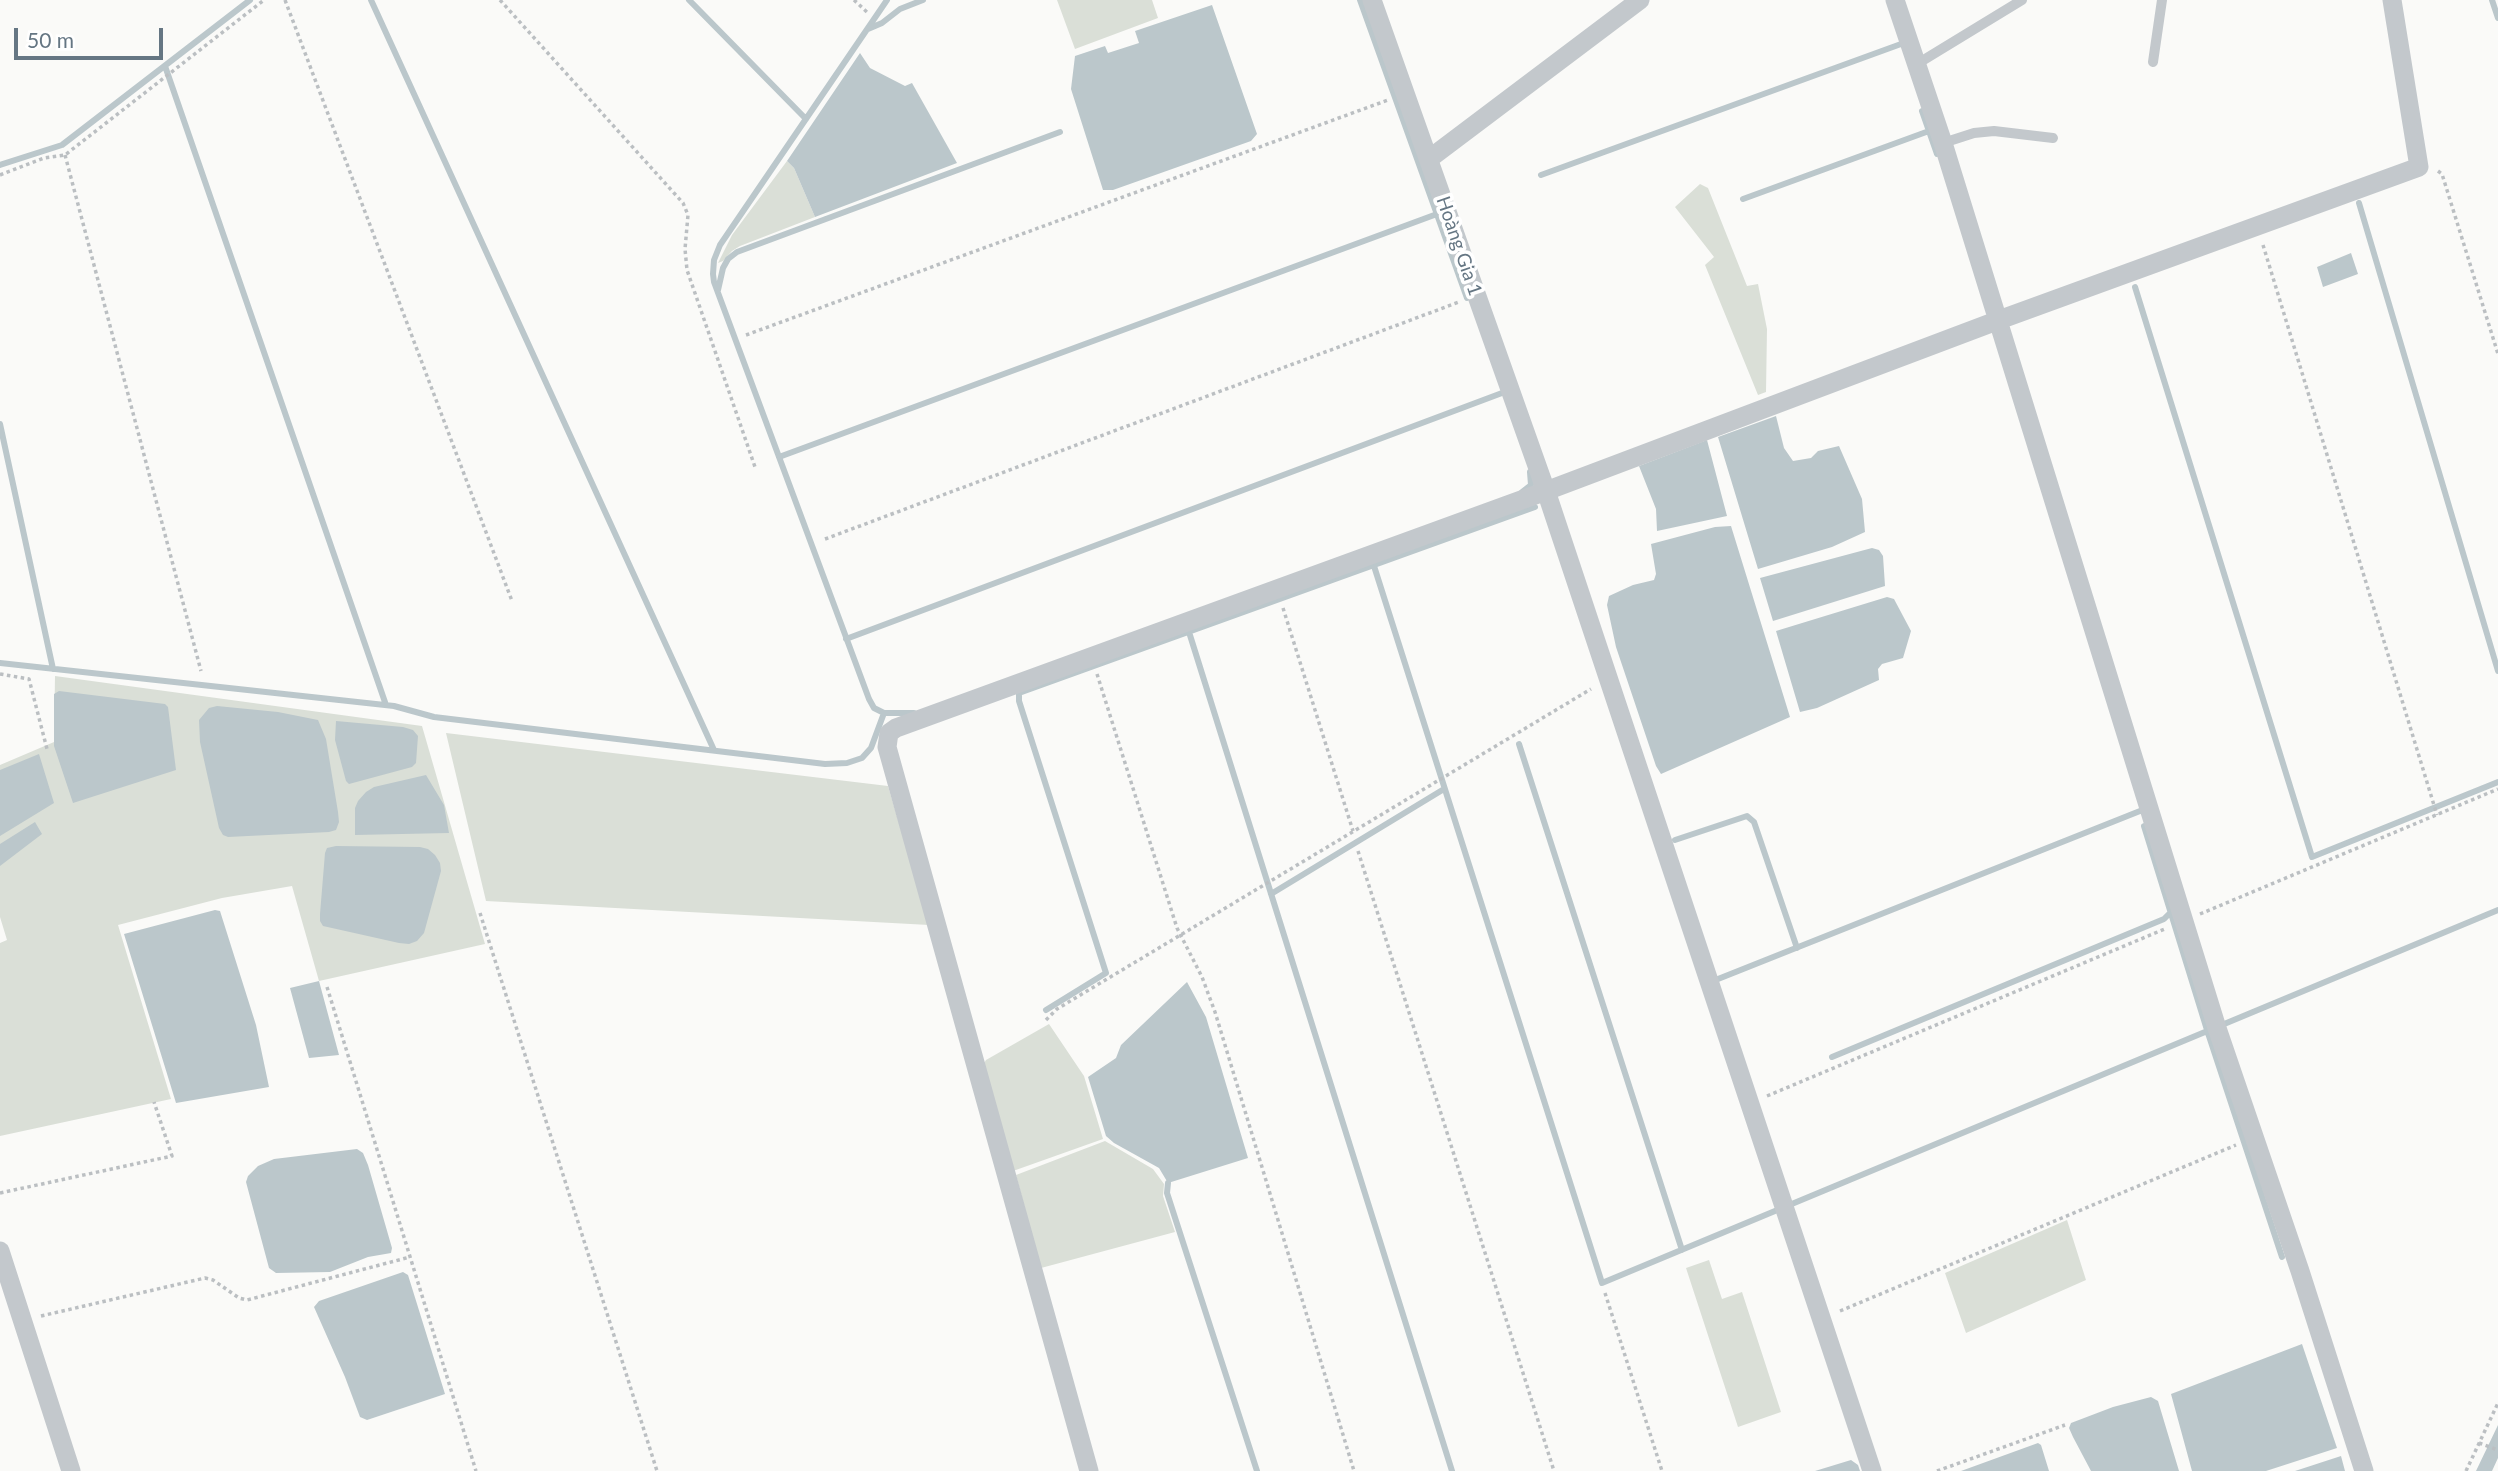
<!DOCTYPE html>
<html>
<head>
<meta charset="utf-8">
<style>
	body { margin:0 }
	#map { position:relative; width:2498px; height:1471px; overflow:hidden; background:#fafaf8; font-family:Lato,sans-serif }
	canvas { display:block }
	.scale { position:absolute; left:14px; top:28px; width:149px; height:32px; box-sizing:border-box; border:4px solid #657683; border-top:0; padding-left:9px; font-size:21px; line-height:24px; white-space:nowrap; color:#657683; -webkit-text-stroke:5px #fff; paint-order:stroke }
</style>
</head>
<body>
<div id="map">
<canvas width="2498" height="1471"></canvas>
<div class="scale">50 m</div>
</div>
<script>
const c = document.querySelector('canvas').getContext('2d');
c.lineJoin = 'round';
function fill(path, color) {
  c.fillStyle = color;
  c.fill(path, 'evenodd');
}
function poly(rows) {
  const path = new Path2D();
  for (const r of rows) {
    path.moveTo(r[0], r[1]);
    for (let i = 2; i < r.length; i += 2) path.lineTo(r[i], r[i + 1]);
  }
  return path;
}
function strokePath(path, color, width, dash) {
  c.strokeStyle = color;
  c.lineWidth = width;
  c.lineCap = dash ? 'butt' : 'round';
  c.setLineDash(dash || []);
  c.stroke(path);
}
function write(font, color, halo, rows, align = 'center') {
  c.font = font + ' Lato,sans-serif';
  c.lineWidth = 7;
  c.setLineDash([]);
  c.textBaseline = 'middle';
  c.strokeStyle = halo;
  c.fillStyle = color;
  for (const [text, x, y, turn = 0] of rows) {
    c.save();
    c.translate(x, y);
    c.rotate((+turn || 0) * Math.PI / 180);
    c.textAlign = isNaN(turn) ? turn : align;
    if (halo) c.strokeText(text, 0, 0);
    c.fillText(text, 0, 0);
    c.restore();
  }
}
fill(poly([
	[1057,0,1152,0,1158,18,1075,49],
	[787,161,794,168,815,217,740,246,732,251,723,261,718,263,732,235],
	[1700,184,1708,188,1747,286,1758,284,1767,329,1766,392,1758,395,1705,265,1714,257,1675,207],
	[55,676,422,726,485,944,319,981,292,886,222,898,118,925,171,1099,0,1136,0,943,7,940,0,917,0,765,54,742],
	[446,733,888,786,929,925,486,901],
	[1049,1024,1084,1076,1103,1139,1013,1171,983,1065,986,1060],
	[1105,1141,1153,1169,1164,1184,1163,1196,1175,1232,1041,1268,1016,1175],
	[2067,1220,2086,1280,1966,1333,1945,1273],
	[1709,1260,1722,1299,1742,1292,1781,1412,1738,1427,1686,1268]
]), '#dadfd7');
fill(poly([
	[1212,5,1257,134,1251,141,1113,190,1103,190,1071,89,1075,56,1105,46,1108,53,1139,43,1135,31],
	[860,53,870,68,905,86,912,83,957,163,815,217,794,168,787,161],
	[2351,253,2358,274,2323,287,2317,267],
	[1776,416,1784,448,1793,461,1811,458,1818,451,1839,446,1862,499,1865,532,1832,547,1758,569,1718,437],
	[1707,440,1727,516,1657,531,1656,509,1639,466],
	[1731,526,1790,717,1661,774,1656,766,1616,647,1607,605,1609,596,1633,585,1654,580,1656,574,1651,544,1715,527],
	[1872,548,1879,550,1883,556,1885,586,1773,621,1760,578],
	[1887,597,1894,599,1911,631,1903,658,1882,664,1878,669,1879,680,1817,708,1800,712,1776,631],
	[59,691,165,704,168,707,176,770,73,803,54,746,54,694],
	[217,706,278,712,318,720,326,739,338,812,339,822,336,830,329,832,228,837,223,835,219,828,200,742,199,720,209,708],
	[336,721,403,727,413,730,418,736,416,763,412,767,349,784,346,781,335,740],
	[39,754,54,803,0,836,0,770],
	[426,775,444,805,449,833,355,835,355,808,358,801,366,792,374,787],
	[35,822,42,834,0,866,0,844],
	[336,846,420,847,428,849,435,855,440,863,441,871,424,933,417,941,409,944,399,943,323,926,320,921,320,914,325,853,327,848],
	[215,910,220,911,256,1025,269,1087,176,1103,124,934],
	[319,981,339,1055,309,1058,290,988],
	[1187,982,1206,1017,1248,1158,1168,1183,1159,1168,1114,1143,1106,1136,1088,1077,1116,1058,1121,1045],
	[357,1149,363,1153,368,1165,392,1248,391,1253,368,1257,330,1272,276,1273,269,1268,246,1182,248,1176,258,1166,274,1159],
	[403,1272,408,1275,445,1394,367,1420,360,1417,345,1377,314,1307,319,1301],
	[2302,1344,2337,1448,2266,1471,2192,1471,2171,1394],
	[2151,1397,2158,1401,2179,1471,2091,1471,2073,1437,2069,1428,2071,1423,2113,1407],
	[2498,1425,2498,1458,2492,1471,2476,1471],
	[2038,1443,2041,1445,2049,1471,1961,1471],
	[2341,1456,2345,1471,2295,1471],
	[1851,1460,1858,1465,1860,1471,1815,1471]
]), '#bbc7cb');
strokePath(poly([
	[371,0,714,750],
	[689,0,806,119],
	[887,0,720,245,714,260,713,274,714,282,869,699,874,708,884,713,914,713],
	[1360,0,1467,298],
	[2492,0,2498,18],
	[868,29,882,23,900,9,923,0],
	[165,66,386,705],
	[1922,111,1937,154],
	[0,165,62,145,250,0],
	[1541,175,1901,44],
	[1743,199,1929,131],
	[2359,203,2498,671],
	[2135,287,2312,857,2498,782],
	[718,290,723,268,728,259,737,252,1060,132],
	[0,424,53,669],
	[779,457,1437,214],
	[1522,492,1531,485,1530,472],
	[1374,566,1602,1283,2498,910],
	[1189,632,1452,1471],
	[846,639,1502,393],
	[0,663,394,706,434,717,825,764,847,763,862,758,871,748,884,713],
	[1519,744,1682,1250],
	[2144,826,2208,1033,2282,1257],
	[1675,840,1747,816,1754,822,1797,948],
	[1271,894,1444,789],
	[1718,979,2140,811],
	[1046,1010,1106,973,1019,701,1019,693,1535,507],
	[1832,1057,2164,919,2171,912],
	[1168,1183,1167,1193,1257,1471]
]), '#bbc7cb', 6);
strokePath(poly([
	[285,0,512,601],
	[500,0,683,203,688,215,685,249,687,270,755,467],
	[854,0,868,13],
	[65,155,201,671],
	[2438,171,2442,174,2498,354],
	[0,175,44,158,65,155,264,0],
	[2263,245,2437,815],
	[746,335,1388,100],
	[825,539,1459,302],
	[1283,608,1353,831],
	[0,674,29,679,47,749],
	[1097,674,1177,928,1202,977,1215,1012,1354,1471],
	[1358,851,1554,1471],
	[480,913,657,1471],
	[2200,914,2498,789],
	[327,987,476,1471],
	[1046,1020,1057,1009,1591,689],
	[1767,1096,2167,928],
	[0,1193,172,1156,154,1102],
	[1605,1293,1662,1471],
	[1840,1311,2236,1145],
	[41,1316,205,1278,213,1280,239,1298,247,1300,410,1257],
	[2479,1443,2498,1450],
	[1937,1471,2065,1425],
	[2466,1471,2498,1403]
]), '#bbbfc2', 3.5, [3.5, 3.5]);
strokePath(poly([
	[2153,62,2162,0],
	[1917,64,2022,0],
	[1943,143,1974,133,1994,131,2053,138]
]), '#c3c8cc', 10);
strokePath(poly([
	[1372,0,1546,491,1872,1471],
	[1895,0,1943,143,2217,1028,2300,1271,2364,1471],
	[1429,159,1640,0],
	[0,1251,71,1471],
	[1089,1471,887,747,889,733,896,728,1546,491,1999,320,2419,167,2392,0]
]), '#c3c8cc', 19);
write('19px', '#657683', '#fff', [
	["Hoàng Gia 1",1459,246,71]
]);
</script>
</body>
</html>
